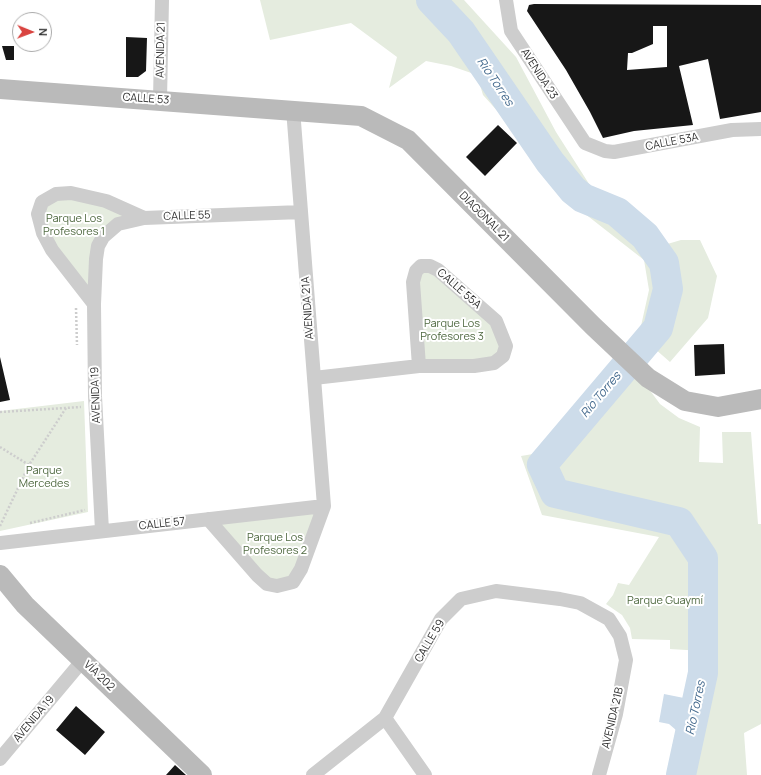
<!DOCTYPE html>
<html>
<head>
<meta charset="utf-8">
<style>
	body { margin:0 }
	#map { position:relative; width:761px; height:775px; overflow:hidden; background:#fff; font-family:Manrope,sans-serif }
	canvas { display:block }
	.north { position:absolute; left:12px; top:12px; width:40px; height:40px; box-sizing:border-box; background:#fff; border:1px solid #acacac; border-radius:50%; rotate:91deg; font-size:11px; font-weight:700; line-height:16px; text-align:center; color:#303030 }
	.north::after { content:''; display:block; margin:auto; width:14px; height:18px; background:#d94440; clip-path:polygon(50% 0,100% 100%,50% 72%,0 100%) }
</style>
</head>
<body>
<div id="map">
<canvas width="761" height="775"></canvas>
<div class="north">N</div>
</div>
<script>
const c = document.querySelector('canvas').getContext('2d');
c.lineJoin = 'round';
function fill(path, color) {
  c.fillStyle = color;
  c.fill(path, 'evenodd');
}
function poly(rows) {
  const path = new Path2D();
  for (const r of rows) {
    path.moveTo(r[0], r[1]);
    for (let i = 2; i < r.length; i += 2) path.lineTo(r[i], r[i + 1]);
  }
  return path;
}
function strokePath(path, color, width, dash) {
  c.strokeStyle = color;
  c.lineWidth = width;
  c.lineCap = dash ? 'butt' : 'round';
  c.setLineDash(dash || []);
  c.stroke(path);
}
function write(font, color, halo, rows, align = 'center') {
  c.font = font + ' Manrope,sans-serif';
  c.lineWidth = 4;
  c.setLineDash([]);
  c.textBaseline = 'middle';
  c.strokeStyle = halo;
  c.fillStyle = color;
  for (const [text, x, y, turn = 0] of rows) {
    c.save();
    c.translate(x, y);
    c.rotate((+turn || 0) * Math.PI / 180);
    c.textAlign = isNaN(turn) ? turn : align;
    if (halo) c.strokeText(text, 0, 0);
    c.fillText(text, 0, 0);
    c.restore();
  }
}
fill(poly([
	[260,0,464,0,516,57,556,132,591,187,664,245,681,240,700,240,717,276,708,318,670,362,639,335,649,290,644,260,566,199,545,164,483,95,477,75,451,66,426,61,389,88,397,57,351,23,270,40],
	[56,194,144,218,103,237,94,304,52,250,42,202],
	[421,266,496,321,503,356,419,366,416,271],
	[623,354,660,404,679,418,700,427,699,462,723,463,722,432,751,432,758,524,761,524,761,724,744,733,747,775,681,775,703,673,703,651,670,649,670,640,632,639,630,628,622,615,606,604,613,595,618,583,629,585,659,537,542,515,521,456,539,453],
	[84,401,88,512,0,531,0,411],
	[324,506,301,569,277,586,208,519]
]), '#e5ecdf');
fill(poly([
	[664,694,694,700,684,751,672,748,676,730,669,724,659,722]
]), '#cddcea');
strokePath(poly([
	[431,0,461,32,550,162,573,190,583,198,617,212,645,236,664,263,668,289,658,328,542,465,555,493,679,522,703,558,703,673,681,775]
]), '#cddcea', 30);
fill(poly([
	[534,4,761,5,761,112,720,119,708,59,679,66,693,125,634,131,603,138,590,112,566,70,527,11,529,5],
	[653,26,667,26,667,67,627,70,628,53,632,53,653,44],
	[126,37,147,38,146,71,138,77,126,77],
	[2,46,14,46,14,60,6,60],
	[498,125,517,143,485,176,466,157],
	[724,344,725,374,695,376,694,345],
	[0,357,10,400,0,402],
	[76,706,105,732,85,755,56,730],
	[175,765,186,775,166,775]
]), '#171717');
strokePath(poly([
	[76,308,77,345],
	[0,412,81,407],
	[0,447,29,465,66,408],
	[30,523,85,510],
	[0,526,29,465]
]), '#cdcdcd', 2.5, [2, 2]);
strokePath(poly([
	[506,0,511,31,585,143,605,151,614,152,732,130,761,129],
	[160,100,162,0],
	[94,304,52,250,43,233,38,214,42,202,56,194,71,193,106,201,144,218],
	[314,378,419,366,474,366,494,363,503,356,506,346,496,321,438,270,430,266,421,266,416,271,413,282,419,366],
	[208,519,257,575,267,584,277,586,293,582,301,569,324,506,293,109],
	[102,531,95,396,94,304,96,259,98,246,103,237,118,224,144,218,301,212],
	[0,543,324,506],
	[385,718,425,775],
	[0,759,83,660],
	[313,775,385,718,441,619,461,599,496,591,560,599,580,603,609,619,620,636,626,660,616,714,599,775]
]), '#cdcdcd', 14);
strokePath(poly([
	[0,89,361,116,408,140,593,326,648,378,685,401,718,407,761,399],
	[0,575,25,605,202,775]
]), '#bababa', 20);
write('11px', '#303030', '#fff', [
	["AVENIDA 21",161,50,-89],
	["AVENIDA 23",539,74,57],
	["CALLE 53",146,99,4],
	["CALLE 53A",672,142,-11],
	["CALLE 55",187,216,-2],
	["DIAGONAL 21",484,217,45],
	["CALLE 55A",459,289,41],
	["AVENIDA 21A",308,308,-94],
	["AVENIDA 19",96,395,-92],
	["CALLE 57",162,524,-6],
	["CALLE 59",430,641,-60],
	["VÍA 202",99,676,44],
	["AVENIDA 21B",613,718,-77],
	["AVENIDA 19",34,719,-50]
]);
write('11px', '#4f6940', '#fff', [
	["Parque Los",74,219],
	["Profesores 1",74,232],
	["Parque Los",452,324],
	["Profesores 3",452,337],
	["Parque",44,471],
	["Mercedes",44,484],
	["Parque Los",275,538],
	["Profesores 2",275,551],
	["Parque Guaymí",665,601]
]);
write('italic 12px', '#43698d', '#fff', [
	["Río Torres",495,82,56],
	["Río Torres",601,395,-50],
	["Río Torres",696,708,-78]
]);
</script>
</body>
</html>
